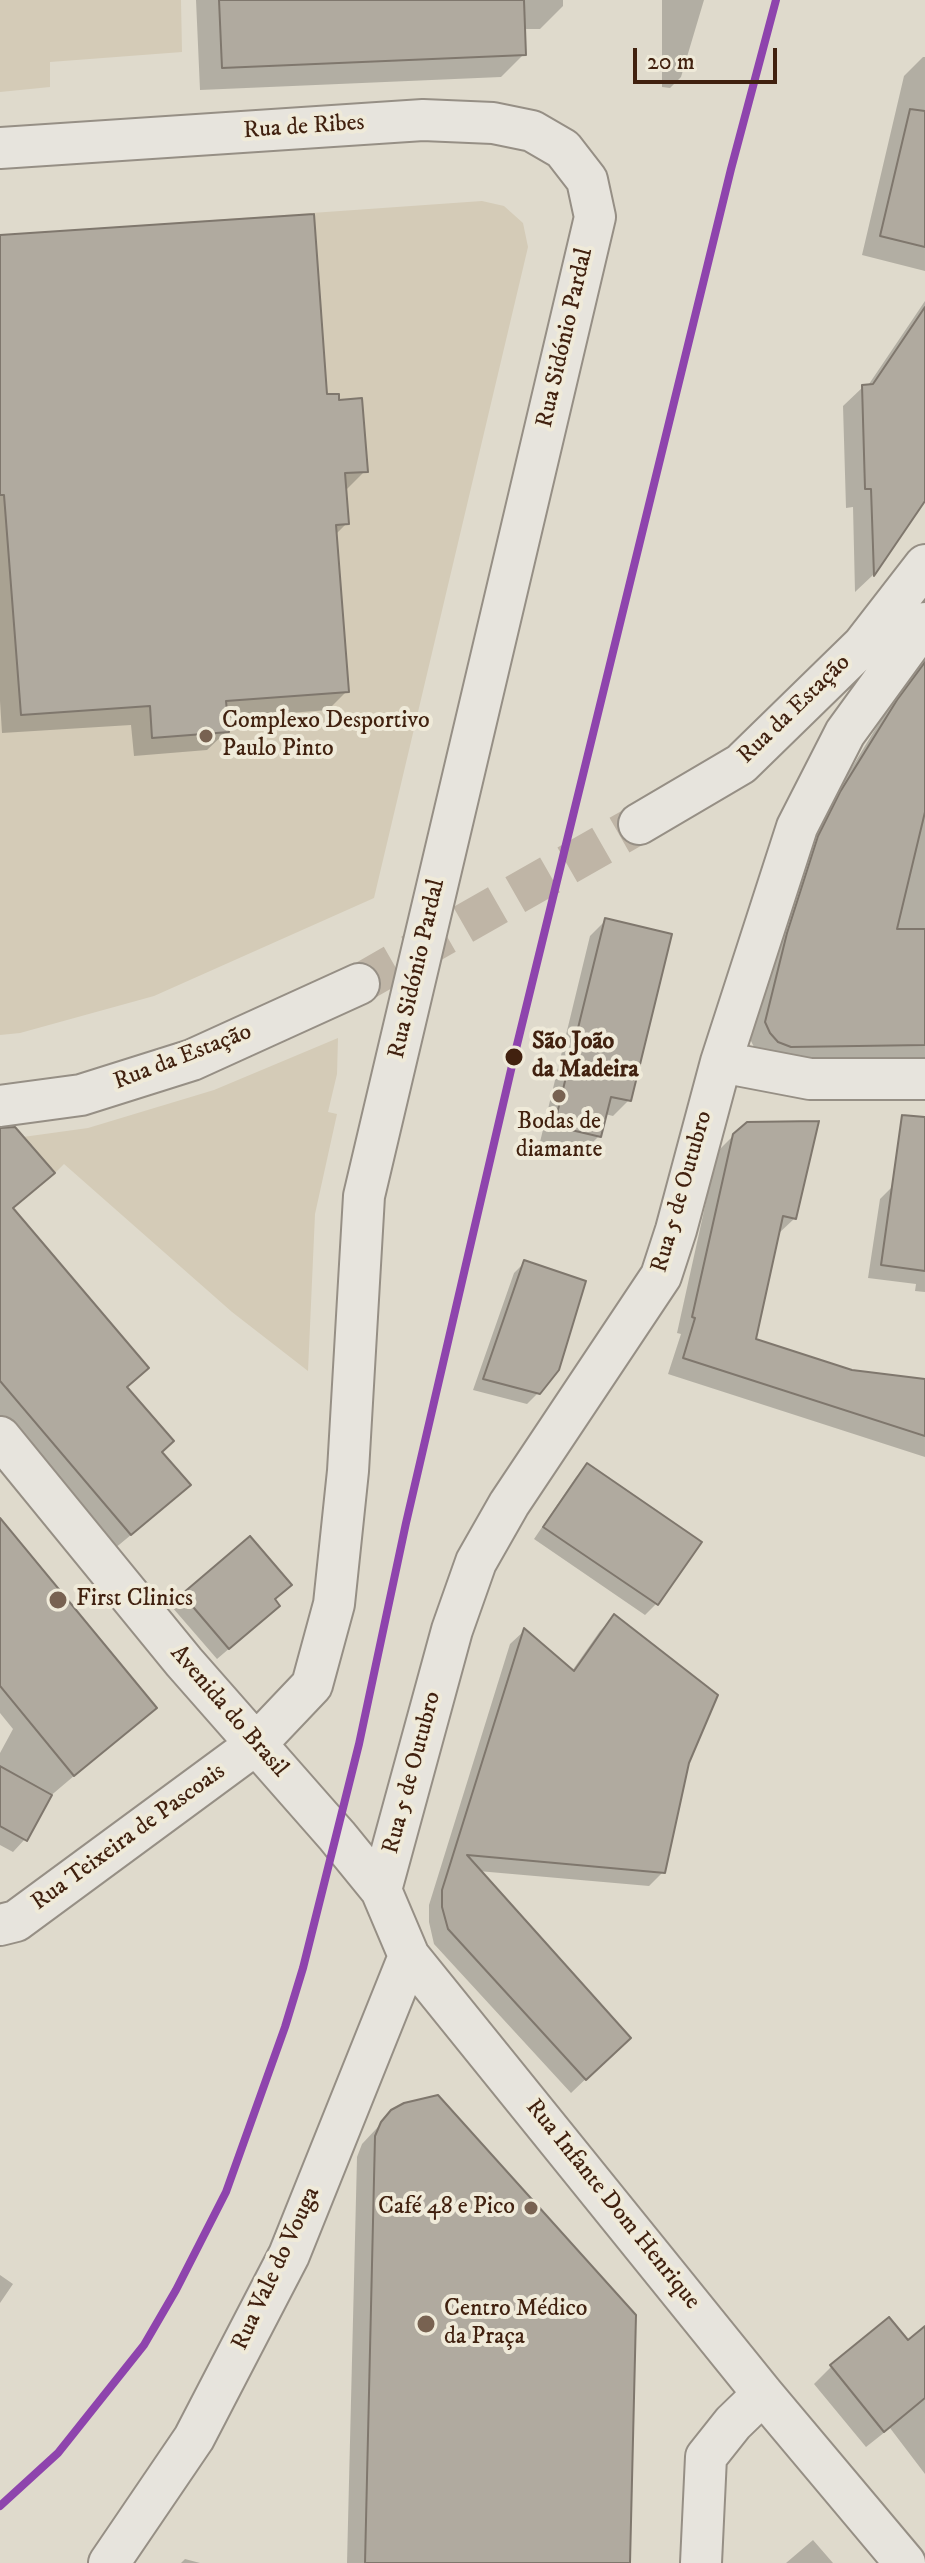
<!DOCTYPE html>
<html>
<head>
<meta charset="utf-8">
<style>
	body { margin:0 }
	#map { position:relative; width:925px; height:2563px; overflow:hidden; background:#dfdacc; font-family:"IM FELL DW Pica",serif }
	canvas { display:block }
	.scale { position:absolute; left:633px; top:48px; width:144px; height:36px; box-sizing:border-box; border:4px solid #41210f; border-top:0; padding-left:10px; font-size:24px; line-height:28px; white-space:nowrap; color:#41210f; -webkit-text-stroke:6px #efead9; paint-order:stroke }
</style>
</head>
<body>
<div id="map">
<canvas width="925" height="2563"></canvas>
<div class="scale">20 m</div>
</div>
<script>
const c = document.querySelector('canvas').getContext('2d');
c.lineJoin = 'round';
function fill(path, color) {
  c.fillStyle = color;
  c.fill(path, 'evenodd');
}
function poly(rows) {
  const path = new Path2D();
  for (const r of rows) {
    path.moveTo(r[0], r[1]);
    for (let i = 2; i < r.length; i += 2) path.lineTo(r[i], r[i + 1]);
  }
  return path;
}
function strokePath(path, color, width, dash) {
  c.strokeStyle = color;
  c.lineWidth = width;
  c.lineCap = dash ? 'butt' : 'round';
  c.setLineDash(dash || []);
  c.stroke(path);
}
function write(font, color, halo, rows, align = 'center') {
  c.font = font + ' "IM FELL DW Pica",serif';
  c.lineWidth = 8;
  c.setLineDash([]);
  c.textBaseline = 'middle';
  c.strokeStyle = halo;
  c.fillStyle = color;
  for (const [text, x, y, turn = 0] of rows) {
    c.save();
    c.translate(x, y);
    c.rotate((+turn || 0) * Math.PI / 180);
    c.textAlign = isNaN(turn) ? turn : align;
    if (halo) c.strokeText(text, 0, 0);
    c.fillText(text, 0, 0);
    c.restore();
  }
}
fill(poly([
	[0,0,181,0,182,52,50,62,50,87,0,92],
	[482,201,504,206,523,223,528,247,374,898,154,996,20,1033,0,1035,0,235],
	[338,1038,337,1074,328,1112,337,1114,315,1214,308,1371,232,1312,64,1164,55,1173,23,1137,88,1128,214,1090]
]), '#d4cbb7');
fill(poly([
	[196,0,563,0,563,6,540,29,523,29,524,54,501,77,200,90],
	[662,0,704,0,681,77,670,88,662,87],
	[923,57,925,57,925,271,862,255,904,76],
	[0,237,325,396,365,471,346,490,347,523,335,535,347,691,328,710,226,718,227,731,207,750,134,756,131,725,2,733,0,701],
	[925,301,925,498,873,575,855,592,853,507,846,508,843,406,863,387,867,387],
	[925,659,925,1060,775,1061,755,1049,750,1039,772,950,803,853,826,810,882,718],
	[606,920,629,1100,613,1116,605,1114,599,1136,583,1152,540,1142,590,936],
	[734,1135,795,1218,778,1234,754,1340,852,1372,925,1381,925,1457,668,1374,681,1334,677,1333,717,1152],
	[0,1140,36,1188,11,1209,126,1388,160,1453,172,1501,114,1549,0,1416],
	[925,1181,925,1292,915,1291,916,1284,868,1278,880,1199,893,1186],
	[525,1262,538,1393,527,1404,473,1390,514,1273],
	[587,1466,699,1543,656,1604,645,1615,534,1539,576,1477],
	[0,1521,154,1708,48,1798,25,1839,13,1852,0,1845,0,1753,13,1729,0,1713],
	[250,1538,266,1617,217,1659,172,1607],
	[614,1617,687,1763,663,1872,649,1886,478,1871,614,2052,571,2093,434,1944,429,1922,429,1905,510,1644,524,1631,572,1671,600,1631],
	[392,2112,628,2563,347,2563,357,2157,362,2144],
	[0,2275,13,2284,0,2303],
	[925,2340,925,2474,890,2428,866,2447,814,2384,831,2367,908,2343],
	[813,2540,833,2563,786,2563],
	[185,2559,200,2563,181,2563]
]), '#0003');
const building = poly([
	[219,0,524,0,526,55,222,68,219,0],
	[910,109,925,111,925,247,880,236,910,109],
	[314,214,327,394,339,394,339,400,362,398,368,472,345,473,349,524,336,525,349,692,226,701,229,732,152,738,150,706,21,715,4,495,0,495,0,235,314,214],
	[925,307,925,501,874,576,871,489,865,489,862,385,873,384,925,307],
	[925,662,925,812,897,929,925,929,925,1045,791,1047,778,1042,770,1033,765,1022,787,933,818,836,840,792,897,700,925,662],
	[605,918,672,934,631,1101,611,1097,601,1137,554,1126,605,918],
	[902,1115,925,1117,925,1271,881,1265,902,1115],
	[819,1121,796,1219,783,1216,756,1339,852,1370,925,1379,925,1436,683,1358,695,1318,692,1317,733,1134,747,1122,819,1121],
	[15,1127,55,1173,13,1208,149,1368,127,1387,174,1441,162,1452,191,1485,131,1535,0,1381,0,1128,15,1127],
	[524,1260,586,1281,559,1370,540,1394,483,1379,524,1260],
	[587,1463,702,1542,658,1605,543,1527,587,1463],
	[0,1518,157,1708,74,1776,0,1686,0,1518],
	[250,1536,292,1585,275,1599,280,1606,229,1649,182,1594,250,1536],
	[614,1614,718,1695,689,1763,665,1873,467,1855,631,2038,586,2080,448,1929,442,1907,442,1890,524,1628,574,1671,614,1614],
	[0,1766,52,1795,27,1841,0,1826,0,1766],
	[438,2095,636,2315,630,2563,365,2563,375,2136,381,2122,391,2110,404,2103,438,2095],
	[889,2317,908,2340,925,2326,925,2398,884,2432,830,2365,889,2317]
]);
fill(building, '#b0aa9f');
strokePath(building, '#7f776d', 2);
strokePath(poly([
	[359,984,639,824]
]), '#bfb5a6', 40, [40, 20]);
const street = poly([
	[0,148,423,120,493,123,532,131,563,149,587,180,595,217,364,1196,348,1471,334,1604,312,1685,255,1745,16,1921,0,1925],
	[639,824,741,764,863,645,925,565],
	[721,1062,810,1079,925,1079],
	[0,1106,81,1095,192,1060,359,984],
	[0,1437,184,1662,337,1836,381,1890,409,1956,763,2394,905,2563],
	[381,1890,452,1630,476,1562,509,1504,661,1276,676,1230,721,1062,797,827,845,733,925,623],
	[109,2563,194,2438,289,2255,409,1956],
	[701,2563,706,2457,733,2423,763,2394]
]);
strokePath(street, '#968f85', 44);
strokePath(street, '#e7e4dd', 40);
strokePath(poly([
	[0,2506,58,2453,144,2345,176,2290,226,2192,285,2027,303,1968,359,1744,406,1523,514,1057,731,169,776,0]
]), '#8e44ad', 8);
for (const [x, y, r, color] of [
	[206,736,8,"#786251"],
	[514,1057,10,"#41210f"],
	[559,1096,8,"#786251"],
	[58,1600,10,"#786251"],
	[531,2208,8,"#786251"],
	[426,2324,10,"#786251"]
]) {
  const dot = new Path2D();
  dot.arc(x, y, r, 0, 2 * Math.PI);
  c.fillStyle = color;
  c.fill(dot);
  strokePath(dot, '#efead9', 3);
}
write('24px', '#41210f', '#efead9', [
	["Rua de Ribes",304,128,-4],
	["Rua Sidónio Pardal",566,338,-77],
	["Rua da Estação",795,710,-44],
	["Rua Sidónio Pardal",418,969,-77],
	["Rua da Estação",183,1058,-21],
	["Rua 5 de Outubro",683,1192,-74],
	["Avenida do Brasil",228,1712,49],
	["Rua 5 de Outubro",413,1773,-75],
	["Rua Teixeira de Pascoais",129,1838,-36],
	["Rua Infante Dom Henrique",612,2205,51],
	["Rua Vale do Vouga",277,2269,-65]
]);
write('24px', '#41210f', '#efead9', [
	["Complexo Desportivo",222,722],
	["Paulo Pinto",222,750],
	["Bodas de",559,1123,"center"],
	["diamante",559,1151,"center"],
	["First Clinics",76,1600],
	["Café 48 e Pico",515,2208,"right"],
	["Centro Médico",444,2310],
	["da Praça",444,2338]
], 'left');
write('bold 24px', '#41210f', '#efead9', [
	["São João",532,1043],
	["da Madeira",532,1071]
], 'left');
</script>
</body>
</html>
